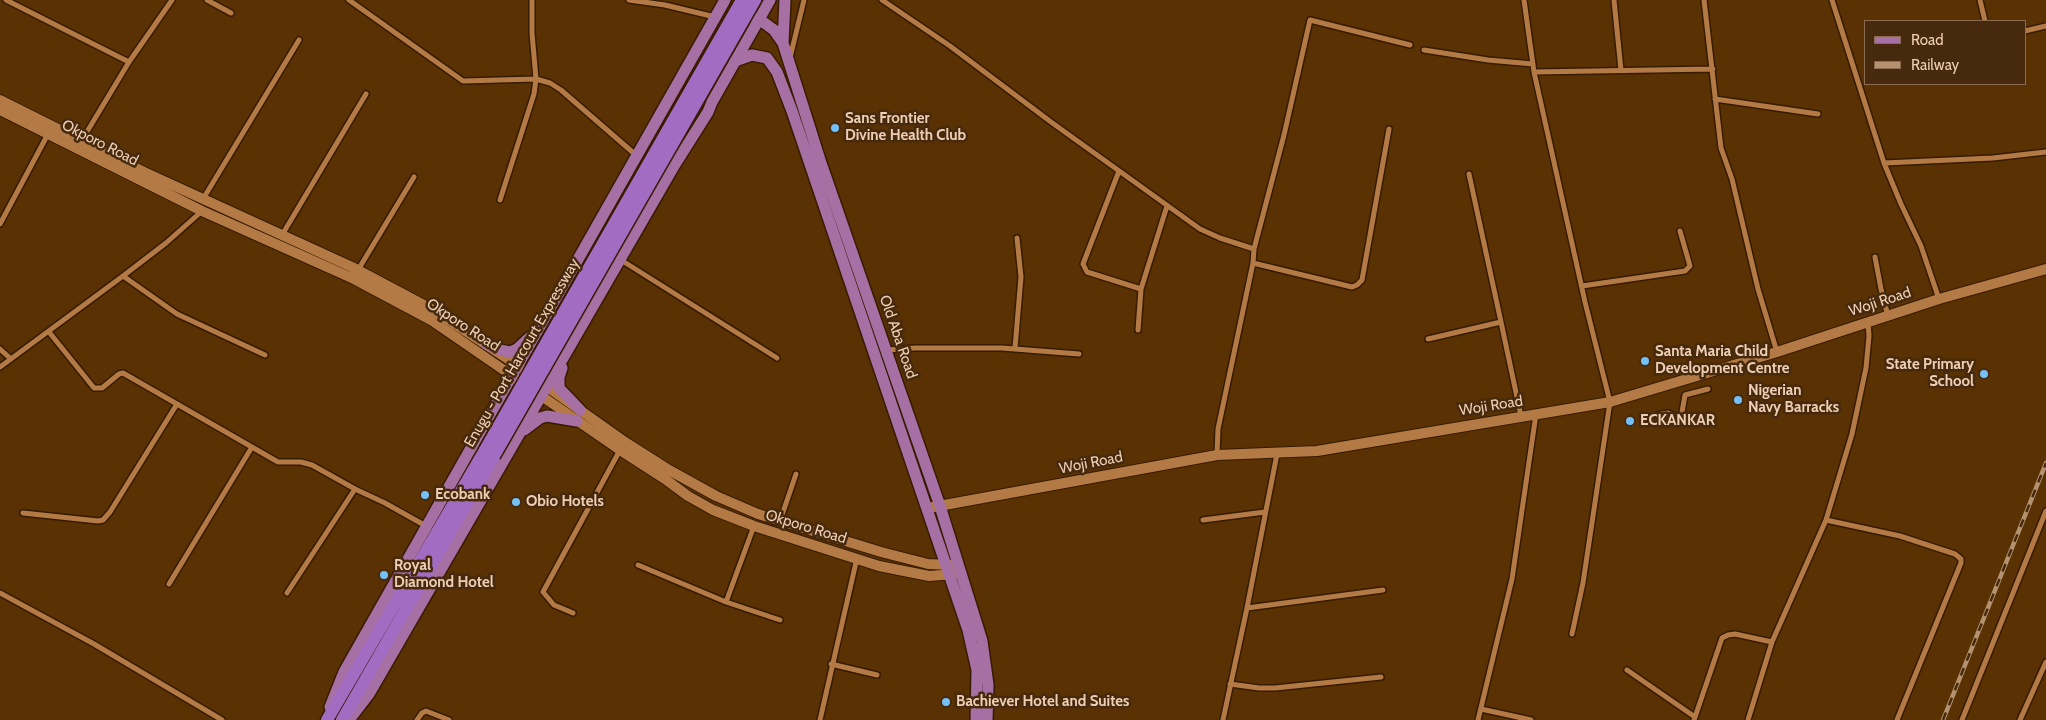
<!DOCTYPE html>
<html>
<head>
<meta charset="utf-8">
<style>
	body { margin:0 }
	#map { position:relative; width:2046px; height:720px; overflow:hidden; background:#593103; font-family:Cabin,sans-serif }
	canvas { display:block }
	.legend { position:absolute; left:1864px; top:20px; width:162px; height:65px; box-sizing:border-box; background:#472a0d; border:1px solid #896c50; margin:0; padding:6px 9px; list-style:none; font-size:15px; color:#edceb4 }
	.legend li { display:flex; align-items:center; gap:10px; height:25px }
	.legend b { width:25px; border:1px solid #896c50 }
</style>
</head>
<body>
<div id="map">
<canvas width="2046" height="720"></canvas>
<ul class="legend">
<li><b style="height:6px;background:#a770a4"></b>Road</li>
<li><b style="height:6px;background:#b49270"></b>Railway</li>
</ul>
</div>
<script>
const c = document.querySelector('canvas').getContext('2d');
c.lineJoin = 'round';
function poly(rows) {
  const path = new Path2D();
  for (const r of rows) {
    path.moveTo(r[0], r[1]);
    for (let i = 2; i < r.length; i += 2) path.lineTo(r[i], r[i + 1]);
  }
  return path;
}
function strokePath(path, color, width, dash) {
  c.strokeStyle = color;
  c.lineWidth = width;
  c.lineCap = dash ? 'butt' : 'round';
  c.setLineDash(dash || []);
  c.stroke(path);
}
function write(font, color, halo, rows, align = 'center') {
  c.font = font + ' Cabin,sans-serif';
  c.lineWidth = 5;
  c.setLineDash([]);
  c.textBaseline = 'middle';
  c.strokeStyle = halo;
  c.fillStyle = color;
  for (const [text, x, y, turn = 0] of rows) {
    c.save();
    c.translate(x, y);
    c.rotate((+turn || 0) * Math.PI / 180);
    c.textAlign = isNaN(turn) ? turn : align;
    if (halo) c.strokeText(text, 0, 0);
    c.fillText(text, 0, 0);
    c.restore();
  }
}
const minor = poly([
	[6,0,129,62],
	[207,0,231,13],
	[349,0,463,81,536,79,550,83,561,90,637,156],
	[629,0,665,5,715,17],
	[882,0,950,46,1051,122,1200,229,1220,238,1254,249],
	[1524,0,1534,72,1585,302,1610,402,1583,583,1572,634],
	[1614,0,1621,70],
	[1704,0,1721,148,1732,179,1758,289,1777,352],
	[1832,0,1884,163,1901,204,1921,246,1939,299],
	[1980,0,1985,21],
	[2025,31,2046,26],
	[1424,50,1488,60,1533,64],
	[790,58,804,0],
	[1534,72,1713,69],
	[1715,99,1818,114],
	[82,140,129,62,172,0],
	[1884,163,1993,158,2046,152],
	[1119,171,1083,264,1087,272,1141,289],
	[1469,174,1501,322],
	[203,199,299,40],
	[500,200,534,94,536,79,532,33,532,0],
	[0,224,48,134],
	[282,235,366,94],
	[1875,257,1881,289,1888,316],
	[621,260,777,358],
	[1253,263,1352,287,1357,285,1362,280,1389,129],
	[358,270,414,177],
	[123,276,177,314,265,355],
	[1582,286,1685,271,1690,266,1680,231],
	[1138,330,1141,289,1167,206],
	[49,332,94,388,102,388,119,374,123,373,278,462,301,462,312,465,355,489,385,503,426,526],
	[1428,339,1501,322,1521,416],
	[1015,348,1021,277,1017,238],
	[0,349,11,359],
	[887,350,915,348,1002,348,1079,354],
	[0,367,123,276,166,243,202,211],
	[1656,415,1668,413,1681,418,1685,395,1708,389],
	[1217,455,1218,429,1253,263,1254,249,1284,135,1310,20,1410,45],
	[23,513,98,521,103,520,110,512,177,404],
	[1203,520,1265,512],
	[1826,520,1900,536,1955,554,1961,559,1961,563,1897,720],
	[780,521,796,474],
	[638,565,726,602,780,620],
	[169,584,252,447],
	[0,593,94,644,222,720],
	[287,593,355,489],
	[726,602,754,526],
	[1247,608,1383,590],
	[573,613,554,605,543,592,620,450],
	[831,664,877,675],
	[1627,670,1695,717],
	[1230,684,1259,688,1275,688,1381,677],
	[1481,709,1531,720],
	[417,720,422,713,426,711,449,720],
	[820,720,857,558],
	[1223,720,1247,608,1277,454],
	[1478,720,1512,579,1536,414],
	[1694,720,1722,638,1728,635,1735,634,1772,642],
	[1748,720,1772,642,1826,520,1852,434,1866,368,1869,336,1868,322],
	[1962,720,2046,511],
	[2020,720,2046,662]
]);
const secondary = poly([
	[0,100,144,172,352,267,435,311,505,357,625,442,669,470,716,496,758,514,881,552,928,564,953,565],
	[0,110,202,211,354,279,431,320,620,450,665,479,688,496,713,510,754,526,879,566,929,576,956,574],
	[928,508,1217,455,1317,451,1610,402,1777,352,1939,299,2046,269]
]);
const primary = poly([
	[753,17,759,19,774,30,783,43,820,160,940,506,982,641,988,685,987,720],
	[783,43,785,0],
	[735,61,752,55,767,58,777,72,792,111,968,630,977,670,976,720],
	[486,344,500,350,510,352,517,349,530,337],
	[562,368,559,377,559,388,580,410],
	[524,430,540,418,547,416,577,421],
	[330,707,344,672,725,0],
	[349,720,369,694,674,166,708,112,712,102,770,0]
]);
const trunk = poly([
	[327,720,485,450],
	[342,720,494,456]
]);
strokePath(minor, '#371b00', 8);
strokePath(secondary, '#371b00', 12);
strokePath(primary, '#371b00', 14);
strokePath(trunk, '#371b00', 15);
strokePath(minor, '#b47a46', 5);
strokePath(secondary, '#b47a46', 10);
strokePath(primary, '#a770a4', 11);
strokePath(trunk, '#a26cc3', 12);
const rail = poly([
	[1943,720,2046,463]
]);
strokePath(rail, '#b49270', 4.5);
strokePath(rail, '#472a0d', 2.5, [8]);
const trunkBridge = poly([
	[485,450,742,0],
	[494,456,755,0]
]);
strokePath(trunkBridge, '#371b00', 15, []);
strokePath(trunkBridge, '#a26cc3', 12);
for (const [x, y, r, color] of [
	[835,128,5,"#75c0f6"],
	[1645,361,5,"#75c0f6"],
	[1984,374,5,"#75c0f6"],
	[1738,400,5,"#75c0f6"],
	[1630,421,5,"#75c0f6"],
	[425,495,5,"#75c0f6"],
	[516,502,5,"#75c0f6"],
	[384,575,5,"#75c0f6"],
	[946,702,5,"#75c0f6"]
]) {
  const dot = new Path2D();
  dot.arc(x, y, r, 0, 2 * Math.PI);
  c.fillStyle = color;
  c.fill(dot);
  strokePath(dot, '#472a0d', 2);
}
write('bold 15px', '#edceb4', '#472a0d', [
	["Sans Frontier",845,119],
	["Divine Health Club",845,136],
	["Santa Maria Child",1655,352],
	["Development Centre",1655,369],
	["State Primary",1974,365,"right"],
	["School",1974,382,"right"],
	["Nigerian",1748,391],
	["Navy Barracks",1748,408],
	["ECKANKAR",1640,421],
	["Ecobank",435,495],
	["Obio Hotels",526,502],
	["Royal",394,566],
	["Diamond Hotel",394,583],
	["Bachiever Hotel and Suites",956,702]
], 'left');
write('15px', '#edceb4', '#472a0d', [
	["Okporo Road",100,143,27],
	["Woji Road",1880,302,-18],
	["Okporo Road",463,325,33],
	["Old Aba Road",898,337,71],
	["Enugu - Port Harcourt Expressway",522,353,-60],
	["Woji Road",1491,406,-9],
	["Woji Road",1091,463,-11],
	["Okporo Road",806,527,17]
]);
</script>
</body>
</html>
